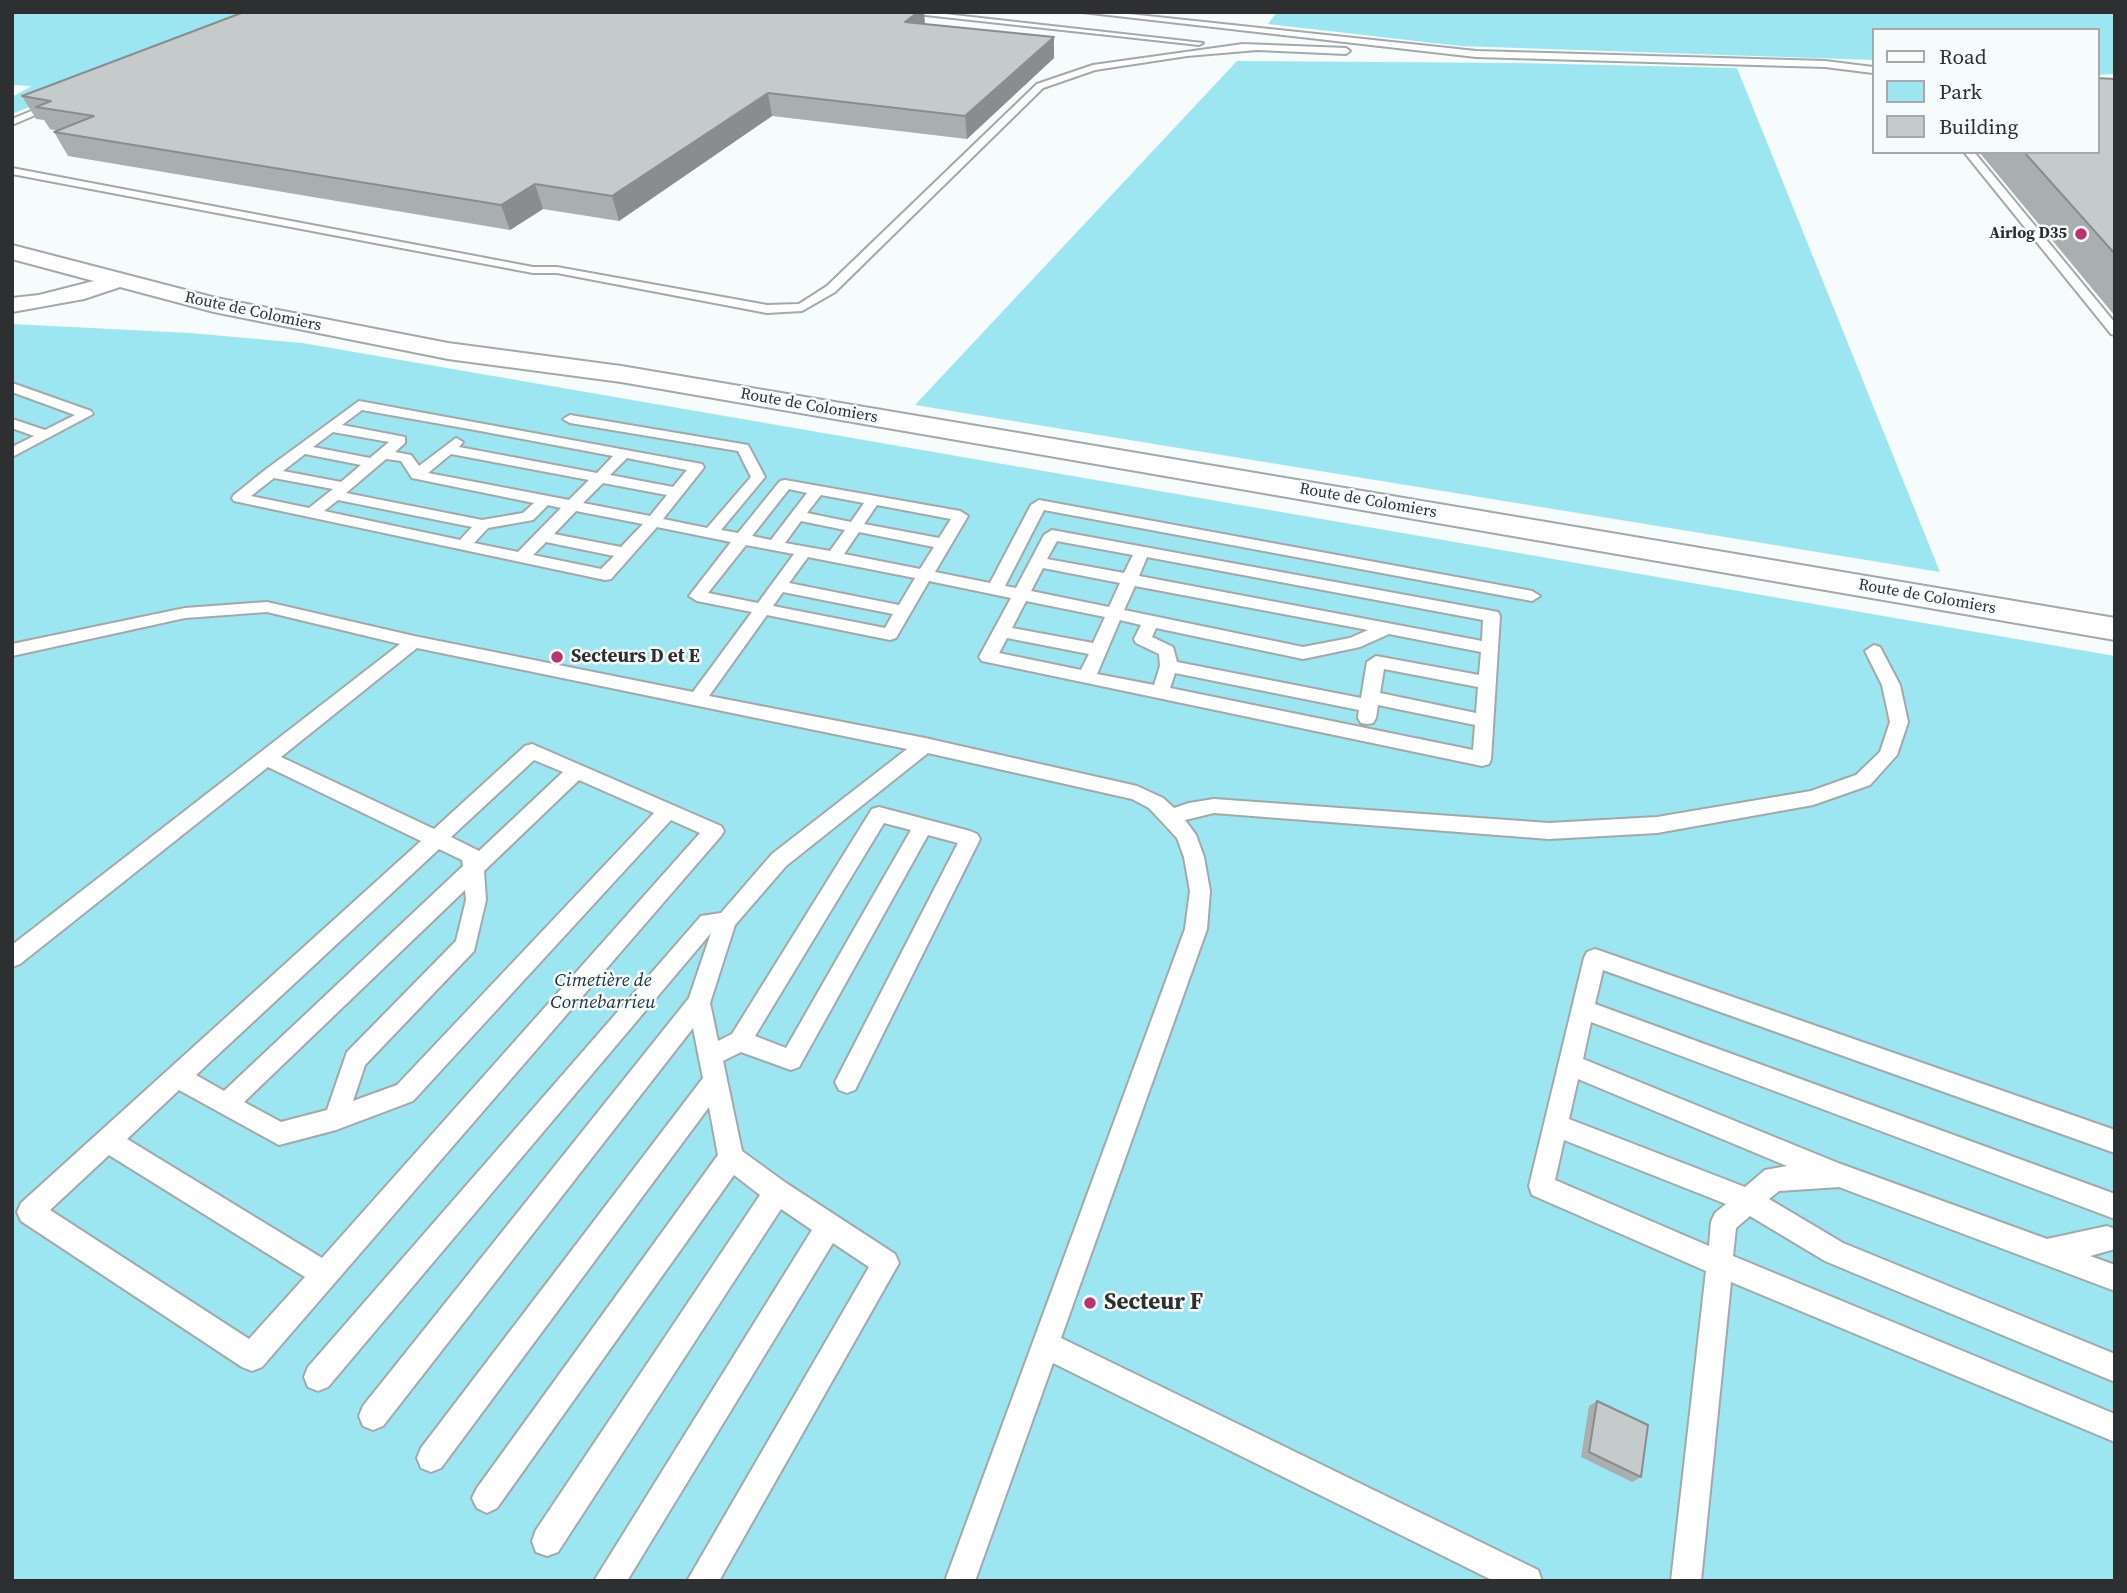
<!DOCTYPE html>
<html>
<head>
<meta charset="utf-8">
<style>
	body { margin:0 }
	#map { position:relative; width:2127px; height:1593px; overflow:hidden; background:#f6fbfc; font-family:"Source Serif 4",serif }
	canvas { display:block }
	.frame { position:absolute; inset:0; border:14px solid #2d2f30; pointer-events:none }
	.legend { position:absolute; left:1872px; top:28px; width:228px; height:126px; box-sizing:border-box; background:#f6fbfc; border:2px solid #a6a9aa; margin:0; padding:9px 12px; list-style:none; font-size:21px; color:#2d2f30 }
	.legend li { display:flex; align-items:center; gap:14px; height:35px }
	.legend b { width:35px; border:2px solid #a6a9aa }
</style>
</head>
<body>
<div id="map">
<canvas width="2127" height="1593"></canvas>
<div class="frame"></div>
<ul class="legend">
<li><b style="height:9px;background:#fff"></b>Road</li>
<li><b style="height:19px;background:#9be6f1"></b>Park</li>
<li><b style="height:19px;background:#c5cacb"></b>Building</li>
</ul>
</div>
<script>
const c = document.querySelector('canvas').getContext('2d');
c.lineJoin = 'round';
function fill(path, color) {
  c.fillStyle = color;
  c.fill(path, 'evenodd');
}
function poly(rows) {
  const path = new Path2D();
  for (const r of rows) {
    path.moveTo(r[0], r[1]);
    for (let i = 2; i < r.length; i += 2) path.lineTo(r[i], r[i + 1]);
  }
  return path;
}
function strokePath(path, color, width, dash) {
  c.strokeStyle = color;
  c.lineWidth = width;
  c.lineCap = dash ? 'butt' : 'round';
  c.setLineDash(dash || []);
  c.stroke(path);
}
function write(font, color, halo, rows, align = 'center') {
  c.font = font + ' "Source Serif 4",serif';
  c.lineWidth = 5;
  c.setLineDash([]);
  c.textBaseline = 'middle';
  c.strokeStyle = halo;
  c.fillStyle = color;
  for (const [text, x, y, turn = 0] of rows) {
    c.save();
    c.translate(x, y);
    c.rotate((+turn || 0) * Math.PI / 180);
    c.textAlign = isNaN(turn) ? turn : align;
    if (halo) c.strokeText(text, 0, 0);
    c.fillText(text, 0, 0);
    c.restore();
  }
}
fill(poly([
	[12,12,263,12,12,114,12,97,32,86,12,85],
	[1277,12,2115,12,2115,74,2097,75,2097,30,1873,30,1873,60,1460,46,1268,24],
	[1237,61,1517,63,1737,68,1940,572,915,405],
	[12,324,190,333,302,343,2115,656,2115,1581,12,1581]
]), '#9be6f1');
const lane = poly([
	[898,12,927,12,1203,43,1199,45,898,12],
	[1082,12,1110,12,1476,51,1825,61,1873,67,1873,73,1825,67,1476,57,1082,12],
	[1243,44,1346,48,1350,51,1346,54,1257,50,1187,56,1095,70,1043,88,835,292,802,311,767,313,557,273,533,273,12,174,12,168,533,267,557,267,767,305,799,304,827,286,1037,84,1093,65,1243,44],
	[53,102,61,104,12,125,12,119,53,102],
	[1964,152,1974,152,2115,323,2115,335,2111,334,1964,152],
	[12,383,91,411,93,414,12,457,12,447,34,436,12,428,12,419,45,430,75,415,12,392,12,383],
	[359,401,702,464,704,467,702,470,663,519,707,528,751,477,738,451,570,423,563,419,570,415,748,445,765,477,721,530,738,533,780,481,785,480,960,511,968,516,935,572,990,583,1031,505,1039,500,1532,591,1540,596,1532,601,1044,510,1005,586,1016,588,1044,535,1052,530,1498,612,1500,616,1491,759,1489,764,1482,766,982,661,979,657,1011,598,929,581,896,638,890,640,767,615,709,696,925,738,1137,786,1163,798,1174,808,1189,803,1214,799,1549,823,1657,817,1811,791,1856,775,1880,752,1890,722,1882,685,1865,651,1874,645,1880,647,1900,685,1908,722,1897,755,1870,785,1813,805,1657,833,1549,839,1214,813,1185,820,1196,835,1204,857,1210,891,1207,929,1061,1338,1538,1570,1542,1581,1494,1581,1053,1363,975,1581,945,1581,1185,929,1190,891,1184,857,1177,838,1149,808,1132,799,928,753,786,866,735,925,710,1003,718,1041,732,1034,872,809,879,807,970,831,977,834,980,839,855,1090,847,1093,839,1090,835,1082,958,843,928,835,799,1067,791,1070,741,1052,723,1061,742,1151,786,1183,895,1254,899,1263,719,1581,687,1581,869,1267,833,1243,627,1581,594,1581,812,1230,781,1209,558,1552,547,1556,536,1552,532,1541,536,1530,760,1195,734,1175,497,1508,487,1513,477,1508,472,1498,477,1488,718,1155,709,1107,441,1468,431,1472,421,1468,417,1458,421,1448,703,1078,693,1028,383,1426,373,1430,363,1426,359,1416,363,1406,689,998,711,933,328,1387,318,1391,308,1387,304,1377,308,1367,701,916,721,913,772,854,907,749,417,648,281,757,434,829,525,746,532,744,721,826,724,831,721,836,262,1367,252,1371,242,1367,21,1221,17,1212,21,1203,421,841,268,767,20,964,12,967,12,945,400,644,267,612,185,618,12,656,12,644,185,608,267,602,414,636,693,692,752,612,697,601,689,596,731,542,657,527,611,579,605,580,234,501,232,498,234,495,265,470,359,401],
	[362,410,475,430,613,456,597,473,459,447,463,442,456,438,419,466,411,455,395,452,405,443,405,437,342,425,362,410],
	[333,432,389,442,370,458,313,447,333,432],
	[305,454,361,465,341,482,283,471,305,454],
	[451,454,589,480,569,500,428,473,451,454],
	[627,458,687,470,673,487,610,475,627,458],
	[386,459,401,461,412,478,534,503,523,513,482,520,346,493,386,459],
	[274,478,333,489,309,508,251,496,274,478],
	[603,483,667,495,650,516,583,503,603,483],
	[789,489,807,493,771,540,752,536,789,489],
	[821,495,864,503,851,522,807,513,821,495],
	[338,500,472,527,460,540,324,511,338,500],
	[548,505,561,508,518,552,474,543,488,528,533,520,548,505],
	[877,505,951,519,939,538,864,524,877,505],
	[576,511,643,524,621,547,554,534,576,511],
	[801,521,845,530,830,551,785,543,801,521],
	[859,532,934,547,920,569,844,554,859,532],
	[1057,541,1133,555,1124,573,1047,559,1057,541],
	[546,542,614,556,601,569,533,555,546,542],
	[746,545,794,554,758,603,708,593,746,545],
	[808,557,915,578,899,605,789,583,808,557],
	[1147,557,1483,620,1482,641,1139,576,1147,557],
	[1043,568,1120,583,1109,607,1031,591,1043,568],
	[1135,586,1368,630,1350,638,1303,647,1124,610,1135,586],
	[783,592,893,614,885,628,773,606,783,592],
	[1026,601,1105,617,1093,643,1012,628,1026,601],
	[1120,620,1141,625,1134,639,1136,643,1159,654,1160,666,1154,685,1097,674,1120,620],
	[1156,628,1303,659,1360,647,1389,634,1481,652,1479,675,1376,656,1367,662,1361,698,1177,662,1173,647,1152,637,1156,628],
	[1007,638,1089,654,1081,670,999,653,1007,638],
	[1384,669,1478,687,1476,713,1380,693,1384,669],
	[1175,673,1359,710,1358,718,1361,723,1367,724,1373,723,1376,718,1378,705,1475,725,1473,750,1170,688,1175,673],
	[534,760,563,772,479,851,451,837,534,760],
	[579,780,654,813,397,1085,353,1101,365,1065,474,951,486,900,484,871,579,780],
	[671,820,700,833,322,1258,127,1139,179,1090,279,1145,336,1130,413,1101,671,820],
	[884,823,911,830,786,1048,755,1036,884,823],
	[439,849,462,860,463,866,224,1091,196,1075,439,849],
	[465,890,466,900,456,941,347,1052,327,1110,281,1122,244,1102,465,890],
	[109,1155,305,1277,249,1339,50,1210,109,1155],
	[1595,949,2115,1130,2115,1153,1603,970,1595,1004,2115,1194,2115,1219,1591,1022,1583,1059,1838,1163,2047,1239,2107,1226,2115,1229,2115,1249,2090,1256,2115,1265,2115,1291,1839,1187,1779,1191,1769,1199,1843,1243,2115,1354,2115,1382,1825,1261,1750,1216,1736,1228,1733,1256,2115,1414,2115,1442,1731,1282,1701,1581,1671,1581,1706,1271,1532,1195,1529,1186,1584,958,1587,952,1595,949],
	[1578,1079,1787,1166,1765,1170,1745,1187,1569,1119,1578,1079],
	[1564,1140,1726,1204,1715,1213,1711,1222,1709,1246,1555,1180,1564,1140]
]);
const secondary = poly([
	[12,245,216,298,448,343,621,366,2115,618,2115,640,621,382,448,359,214,312,120,287,84,299,12,312,12,298,39,295,94,281,12,259,12,245]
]);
strokePath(lane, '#a3a9a9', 4);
strokePath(secondary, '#a3a9a9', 4);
fill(lane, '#fff');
fill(secondary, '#fff');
fill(poly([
	[924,12,925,24,1054,37,1054,58,967,139,772,116,619,221,543,209,510,230,68,156,54,132,58,131,50,129,44,120,36,119,22,96],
	[2115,79,2115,316,1979,152,2097,152],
	[1597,1401,1641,1477,1632,1482,1581,1457,1589,1406]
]), '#a9aeaf');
fill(poly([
	[918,12,924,12,925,29,905,22],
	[1054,37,1054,58,967,139,965,116],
	[768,93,772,116,619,221,612,196],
	[535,184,543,209,510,230,501,205]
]), '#8a8d8e');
const building = poly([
	[244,12,918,12,905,22,1054,37,965,116,768,93,612,196,535,184,501,205,54,132,94,116,36,107,51,101,22,96,244,12],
	[2097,78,2115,79,2115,254,2024,152,2097,152,2097,78],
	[1597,1401,1648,1425,1641,1477,1589,1452,1597,1401]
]);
fill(building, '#c5cacb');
strokePath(building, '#8a8d8e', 2);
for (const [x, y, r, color] of [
	[2081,234,7,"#bc3370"],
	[557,657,7,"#bc3370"],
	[1090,1303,7,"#bc3370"]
]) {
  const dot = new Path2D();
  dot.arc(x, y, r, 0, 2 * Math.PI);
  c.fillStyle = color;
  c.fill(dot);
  strokePath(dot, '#f6fbfc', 2.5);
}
write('bold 16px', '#2d2f30', '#f6fbfc', [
	["Airlog D35",2067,234]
], 'right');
write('16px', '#2d2f30', '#f6fbfc', [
	["Route de Colomiers",253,312,12],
	["Route de Colomiers",809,406,10],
	["Route de Colomiers",1368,501,10],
	["Route de Colomiers",1927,597,10]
]);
write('bold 19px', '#2d2f30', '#f6fbfc', [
	["Secteurs D et E",571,657]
], 'left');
write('italic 19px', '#1c3135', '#f6fbfc', [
	["Cimetière de",603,981],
	["Cornebarrieu",603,1003]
]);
write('bold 23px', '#2d2f30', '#f6fbfc', [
	["Secteur F",1104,1303]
], 'left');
</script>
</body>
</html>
